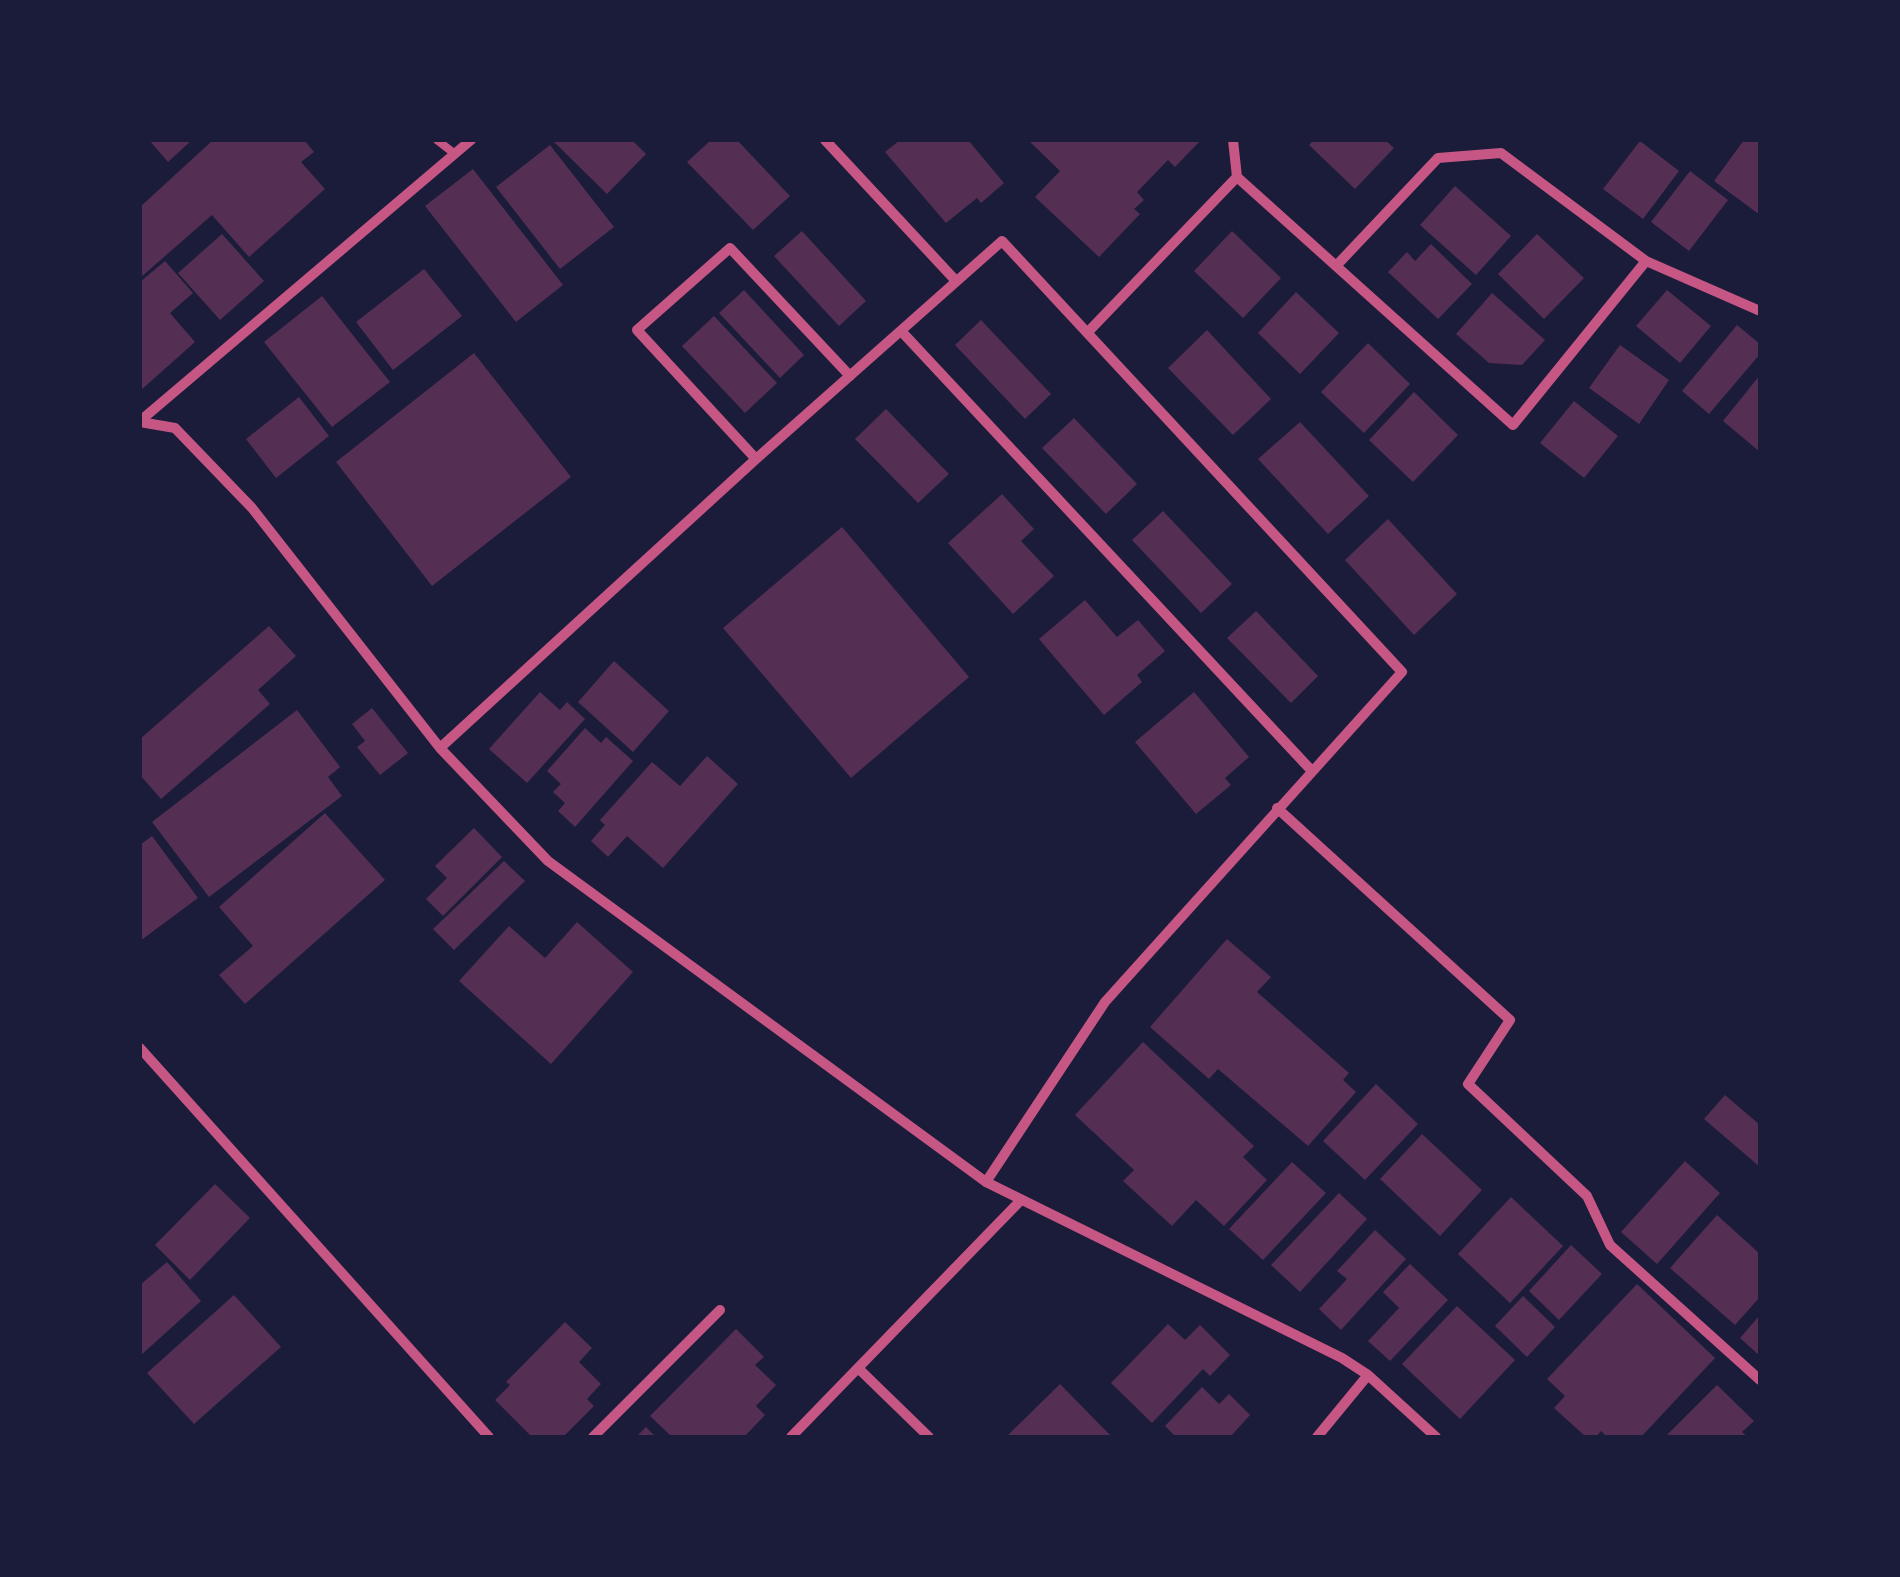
<!DOCTYPE html>
<html>
<head>
<meta charset="utf-8">
<style>
	body { margin:0 }
	#map { position:relative; width:1900px; height:1577px; overflow:hidden; background:#1b1b3a; font-family:"Public Sans",sans-serif }
	canvas { display:block }
	.frame { position:absolute; inset:0; border:142px solid #1b1b3a; pointer-events:none }
</style>
</head>
<body>
<div id="map">
<canvas width="1900" height="1577"></canvas>
<div class="frame"></div>
</div>
<script>
const c = document.querySelector('canvas').getContext('2d');
c.lineJoin = 'round';
function fill(path, color) {
  c.fillStyle = color;
  c.fill(path, 'evenodd');
}
function poly(rows) {
  const path = new Path2D();
  for (const r of rows) {
    path.moveTo(r[0], r[1]);
    for (let i = 2; i < r.length; i += 2) path.lineTo(r[i], r[i + 1]);
  }
  return path;
}
function strokePath(path, color, width, dash) {
  c.strokeStyle = color;
  c.lineWidth = width;
  c.lineCap = dash ? 'butt' : 'round';
  c.setLineDash(dash || []);
  c.stroke(path);
}
fill(poly([
	[149,140,192,140,168,162],
	[213,140,304,140,314,152,301,162,325,189,249,257,212,215,140,278,140,207],
	[552,140,632,140,646,154,607,194],
	[711,140,737,140,790,196,753,230,687,162],
	[900,140,968,140,1004,183,981,203,977,198,946,223,885,152],
	[1028,140,1201,140,1175,167,1168,160,1137,192,1144,200,1134,209,1140,214,1099,257,1035,197,1060,171],
	[1314,140,1385,140,1394,148,1355,189,1309,145],
	[1744,140,1760,140,1760,215,1714,181],
	[1640,141,1679,171,1643,219,1603,189],
	[550,145,614,227,560,269,496,187],
	[473,169,563,285,516,322,425,206],
	[1690,171,1728,200,1689,251,1651,222],
	[1455,186,1511,236,1476,275,1420,225],
	[802,231,866,301,839,326,774,256],
	[1232,231,1281,278,1243,318,1194,271],
	[222,234,264,281,220,320,178,273],
	[1537,234,1584,278,1544,319,1498,274],
	[1431,244,1472,284,1438,319,1388,272,1407,252,1415,261],
	[165,261,193,293,170,313,195,342,140,391,140,282],
	[424,269,462,316,393,370,356,322],
	[744,290,804,355,780,378,719,313],
	[1667,290,1711,326,1680,363,1636,326],
	[1296,292,1339,333,1300,374,1258,333],
	[1492,293,1545,340,1522,365,1489,363,1456,334],
	[322,296,390,382,332,427,264,342],
	[714,316,777,383,745,413,682,346],
	[981,320,1051,394,1025,419,955,345],
	[1737,325,1760,344,1760,354,1709,414,1682,391],
	[1207,330,1271,399,1233,435,1168,368],
	[1368,343,1410,384,1364,433,1321,392],
	[1620,345,1669,380,1639,424,1589,388],
	[474,353,571,477,432,586,336,462],
	[1760,375,1760,452,1723,421],
	[1414,392,1458,435,1413,482,1369,440],
	[299,397,329,436,276,478,246,439],
	[1574,401,1618,436,1584,478,1540,443],
	[886,409,949,474,918,503,855,439],
	[1074,418,1137,484,1106,514,1042,448],
	[1300,422,1369,496,1328,534,1258,459],
	[1002,494,1034,529,1021,541,1054,576,1013,614,948,543],
	[1163,511,1232,584,1201,613,1132,540],
	[1388,519,1457,594,1414,635,1345,560],
	[842,527,969,677,851,778,723,628],
	[1085,600,1117,637,1138,620,1165,651,1137,675,1142,682,1104,715,1039,639],
	[1256,611,1318,676,1291,703,1227,638],
	[269,626,296,656,258,690,270,704,161,799,140,775,140,739],
	[614,661,669,711,633,752,578,702],
	[540,692,560,710,567,702,585,719,527,783,489,749],
	[1194,692,1249,757,1225,778,1231,785,1196,814,1135,742],
	[372,708,408,753,380,775,357,747,365,741,352,724],
	[297,710,340,767,328,777,342,796,209,897,152,822],
	[585,728,601,743,606,737,633,761,575,827,558,811,565,803,553,792,561,784,547,771],
	[707,756,738,784,663,868,627,836,608,857,591,841,605,825,600,820,652,762,680,786],
	[325,813,385,880,245,1004,219,975,253,946,219,907],
	[474,828,502,857,443,916,426,899,447,878,435,866],
	[152,836,198,898,140,941,140,845],
	[504,861,525,881,454,950,433,929],
	[577,922,633,972,551,1064,459,981,509,926,545,958],
	[1227,939,1271,977,1257,992,1349,1073,1343,1080,1356,1092,1308,1146,1218,1069,1209,1079,1150,1027],
	[1143,1042,1254,1146,1243,1157,1267,1180,1224,1226,1196,1200,1172,1226,1123,1181,1134,1170,1075,1115],
	[1376,1084,1418,1124,1365,1180,1323,1141],
	[1725,1095,1760,1125,1760,1167,1704,1119],
	[1422,1134,1482,1190,1440,1236,1380,1179],
	[1685,1161,1720,1193,1657,1264,1621,1232],
	[1292,1162,1326,1193,1263,1260,1229,1229],
	[215,1184,250,1218,190,1280,155,1245],
	[1339,1193,1367,1219,1300,1292,1271,1265],
	[1511,1197,1563,1246,1510,1303,1458,1254],
	[1717,1215,1760,1254,1760,1297,1735,1325,1670,1268],
	[1375,1230,1406,1259,1341,1330,1319,1309,1347,1279,1337,1271],
	[1571,1245,1602,1274,1559,1320,1529,1291],
	[167,1262,201,1301,140,1356,140,1285],
	[1410,1264,1448,1300,1390,1361,1368,1341,1399,1308,1383,1292],
	[1637,1284,1715,1358,1641,1437,1607,1437,1601,1431,1596,1437,1586,1437,1554,1408,1565,1396,1547,1379],
	[234,1295,281,1347,194,1424,147,1373],
	[1523,1296,1555,1327,1527,1357,1495,1326],
	[1457,1306,1515,1360,1460,1419,1402,1364],
	[1760,1315,1760,1356,1740,1338],
	[565,1322,592,1348,579,1362,601,1384,587,1399,594,1406,563,1437,532,1437,495,1400,510,1385,506,1382],
	[1168,1324,1185,1340,1200,1325,1230,1355,1210,1376,1203,1369,1152,1423,1111,1383],
	[736,1329,764,1357,755,1365,776,1385,756,1406,765,1415,744,1437,672,1437,650,1416],
	[1060,1384,1112,1437,1006,1437],
	[1717,1385,1754,1421,1742,1432,1748,1437,1665,1437],
	[1202,1387,1219,1404,1229,1394,1250,1415,1230,1437,1176,1437,1165,1426],
	[646,1427,656,1437,636,1437]
]), '#542f53');
strokePath(poly([
	[437,140,455,154]
]), '#c65784', 8);
strokePath(poly([
	[825,140,956,281],
	[1233,140,1237,177],
	[1336,266,1438,158,1501,153,1646,261],
	[902,332,1311,770],
	[1088,332,1237,177,1513,425,1646,261,1760,311],
	[140,421,471,140],
	[140,422,175,428,252,508,440,748,548,861,986,1182,1342,1358,1368,1375,1436,1437],
	[756,459,637,330,730,248,850,376],
	[440,748,756,459,1002,241,1402,672,1105,1002,986,1182],
	[1277,808,1510,1020,1468,1084,1587,1196,1610,1245,1760,1380],
	[140,1048,489,1437],
	[858,1368,929,1437],
	[593,1437,720,1310],
	[791,1437,1021,1200],
	[1317,1437,1368,1375]
]), '#c65784', 10);
</script>
</body>
</html>
